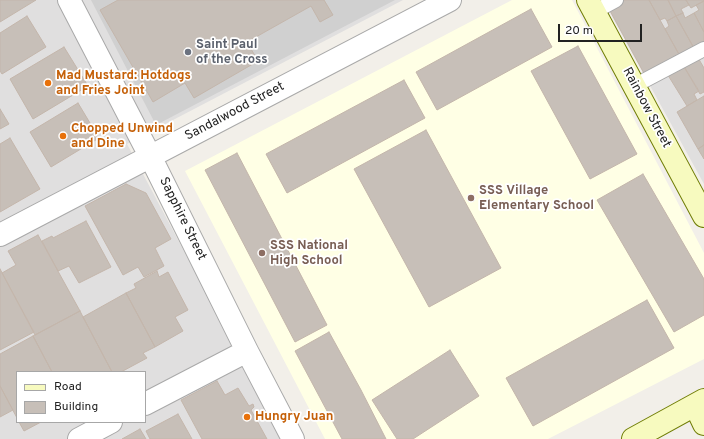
<!DOCTYPE html>
<html>
<head>
<meta charset="utf-8">
<style>
	body { margin:0 }
	#map { position:relative; width:704px; height:439px; overflow:hidden; background:#f2efe9; font-family:Overpass,sans-serif }
	canvas { display:block }
	.legend { position:absolute; left:16px; top:371px; width:130px; height:52px; box-sizing:border-box; background:#fff; border:1px solid #a7a7a7; margin:0; padding:5px 7px; list-style:none; font-size:12px; color:#222 }
	.legend li { display:flex; align-items:center; gap:8px; height:20px }
	.legend b { width:20px; border:1px solid #a7a7a7 }
	.scale { position:absolute; left:558px; top:24px; width:84px; height:18px; box-sizing:border-box; border:2px solid #222; border-top:0; padding-left:5px; font-size:12px; line-height:14px; white-space:nowrap; color:#222; -webkit-text-stroke:3px #fff; paint-order:stroke }
</style>
</head>
<body>
<div id="map">
<canvas width="704" height="439"></canvas>
<ul class="legend">
<li><b style="height:5px;background:#f7fabf"></b>Road</li>
<li><b style="height:11px;background:#c7bfb8"></b>Building</li>
</ul>
<div class="scale">20 m</div>
</div>
<script>
const c = document.querySelector('canvas').getContext('2d');
c.lineJoin = 'round';
function fill(path, color) {
  c.fillStyle = color;
  c.fill(path, 'evenodd');
}
function poly(rows) {
  const path = new Path2D();
  for (const r of rows) {
    path.moveTo(r[0], r[1]);
    for (let i = 2; i < r.length; i += 2) path.lineTo(r[i], r[i + 1]);
  }
  return path;
}
function strokePath(path, color, width, dash) {
  c.strokeStyle = color;
  c.lineWidth = width;
  c.lineCap = dash ? 'butt' : 'round';
  c.setLineDash(dash || []);
  c.stroke(path);
}
function write(font, color, halo, rows, align = 'center') {
  c.font = font + ' Overpass,sans-serif';
  c.lineWidth = 3.5;
  c.setLineDash([]);
  c.textBaseline = 'middle';
  c.strokeStyle = halo;
  c.fillStyle = color;
  for (const [text, x, y, turn = 0] of rows) {
    c.save();
    c.translate(x, y);
    c.rotate((+turn || 0) * Math.PI / 180);
    c.textAlign = isNaN(turn) ? turn : align;
    if (halo) c.strokeText(text, 0, 0);
    c.fillText(text, 0, 0);
    c.restore();
  }
}
fill(poly([
	[0,0,403,0,127,144,284,439,0,439],
	[17,372,145,372,145,422,17,422],
	[603,0,704,0,704,184]
]), '#e0dfdf');
fill(poly([
	[512,0,572,0,704,253,704,359,548,439,325,439,185,171]
]), '#ffffe5');
fill(poly([
	[91,0,395,0,156,125]
]), '#d0d0d0');
const building = poly([
	[0,0,36,0,0,22,0,0],
	[118,0,324,0,333,15,320,22,311,6,247,42,258,61,194,98,185,83,153,102,100,10,118,0],
	[625,0,649,0,681,58,646,77,609,9,625,0],
	[649,0,668,0,676,16,667,21,665,18,660,20,649,0],
	[668,0,686,0,689,5,681,9,683,13,676,16,668,0],
	[686,0,704,0,704,1,691,8,686,0],
	[704,1,704,32,694,13,699,10,696,5,704,1],
	[531,9,552,47,437,110,416,72,531,9],
	[683,13,685,18,694,13,704,32,704,45,695,50,676,16,683,13],
	[27,16,46,47,2,74,0,71,0,33,27,16],
	[676,16,695,50,681,58,665,29,669,26,667,21,676,16],
	[578,46,637,154,590,179,531,71,578,46],
	[64,47,88,86,33,119,10,79,64,47],
	[697,56,704,68,704,92,700,94,683,65,697,56],
	[683,65,699,91,694,94,697,100,687,106,666,72,683,65],
	[404,80,425,118,287,193,266,154,404,80],
	[704,96,704,145,698,149,677,112,704,96],
	[78,103,99,138,51,167,30,132,78,103],
	[0,109,9,124,0,129,0,109],
	[426,130,501,268,429,307,354,169,426,130],
	[10,138,40,189,0,212,0,144,10,138],
	[704,145,704,159,698,149,704,145],
	[237,153,327,325,295,342,205,170,237,153],
	[643,174,704,279,704,315,674,332,597,200,643,174],
	[126,184,146,193,171,239,155,248,164,266,144,277,138,267,123,275,85,206,126,184],
	[86,221,111,267,79,283,69,266,58,271,42,241,52,236,53,238,86,221],
	[38,235,80,311,35,335,2,273,16,265,8,251,38,235],
	[0,269,34,332,0,350,0,269],
	[157,271,159,277,168,272,188,310,175,317,183,331,155,347,126,293,136,288,134,284,157,271],
	[126,293,155,347,143,353,147,358,121,372,112,372,83,317,126,293],
	[647,300,674,348,533,426,506,378,647,300],
	[80,311,83,317,112,372,52,372,33,336,80,311],
	[329,332,361,390,386,439,342,439,295,351,329,332],
	[33,336,52,372,17,372,17,418,0,386,0,354,33,336],
	[450,350,479,396,413,439,397,439,372,400,450,350],
	[217,381,225,395,238,388,249,406,253,404,254,407,251,410,267,439,202,439,181,400,217,381],
	[0,386,13,410,0,417,0,386],
	[178,414,192,439,150,439,146,431,178,414],
	[19,422,41,422,24,431,19,422],
	[140,429,146,439,122,439,140,429]
]);
fill(building, '#c7bfb8');
strokePath(building, '#c4b6ab', 1);
const lane = poly([
	[594,12,616,0],
	[634,86,704,49]
]);
const street = poly([
	[69,0,150,156,247,351,293,439],
	[0,235,450,0],
	[145,404,247,351],
	[79,439,111,422]
]);
const secondary = poly([
	[588,0,704,216],
	[695,405,704,424],
	[633,439,704,400]
]);
strokePath(lane, '#a9a9a9', 16);
strokePath(street, '#a9a9a9', 24);
strokePath(secondary, '#707d05', 24);
strokePath(lane, '#fff', 14);
strokePath(street, '#fff', 22);
strokePath(secondary, '#f7fabf', 22);
for (const [x, y, r, color] of [
	[188,52,4,"#6b7280"],
	[48,83,4,"#e8710a"],
	[63,136,4,"#e8710a"],
	[471,198,4,"#8d6e63"],
	[262,253,4,"#8d6e63"],
	[247,417,4,"#e8710a"]
]) {
  const dot = new Path2D();
  dot.arc(x, y, r, 0, 2 * Math.PI);
  c.fillStyle = color;
  c.fill(dot);
  strokePath(dot, '#fff', 1.5);
}
write('bold 13px', '#5b616d', '#fff', [
	["Saint Paul",196,45],
	["of the Cross",196,60]
], 'left');
write('bold 13px', '#c56008', '#fff', [
	["Mad Mustard: Hotdogs",56,76],
	["and Fries Joint",56,91],
	["Chopped Unwind",71,129],
	["and Dine",71,144],
	["Hungry Juan",255,417]
], 'left');
write('13px', '#222', '#fff', [
	["Rainbow Street",646,108,62],
	["Sandalwood Street",235,112,-28],
	["Sapphire Street",182,219,64]
]);
write('bold 13px', '#785e54', '#fff', [
	["SSS Village",479,191],
	["Elementary School",479,206],
	["SSS National",270,246],
	["High School",270,261]
], 'left');
</script>
</body>
</html>
